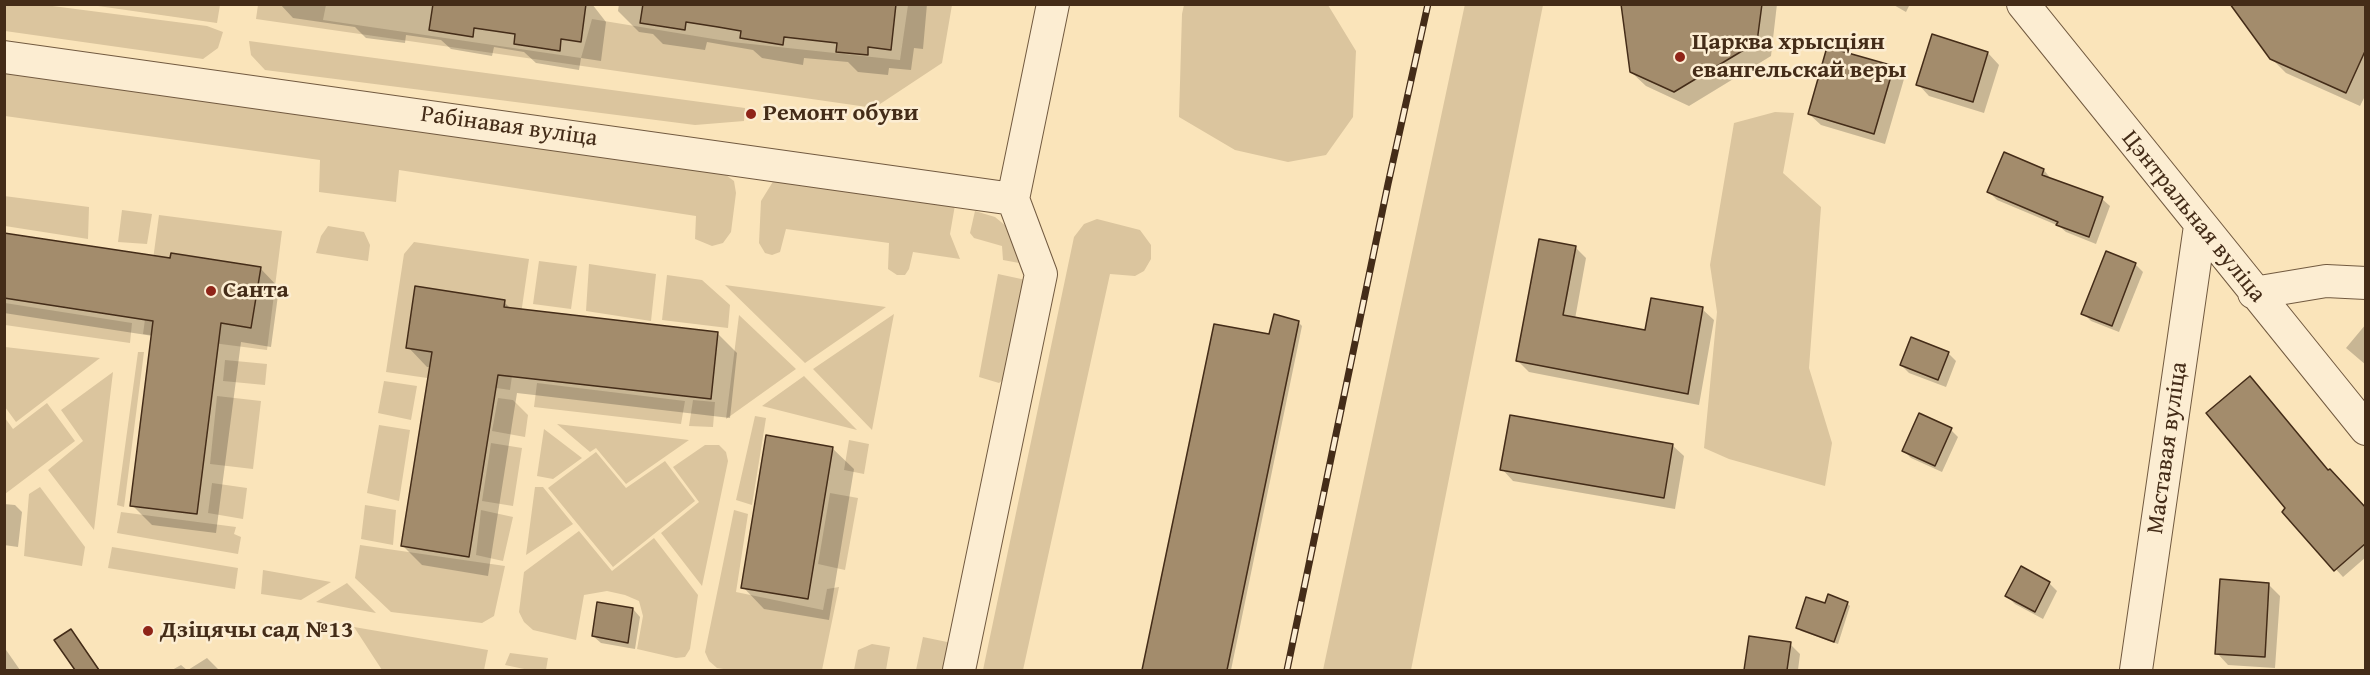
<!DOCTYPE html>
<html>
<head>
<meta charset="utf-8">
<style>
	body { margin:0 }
	#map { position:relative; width:2370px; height:675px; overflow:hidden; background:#fae4ba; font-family:"Gentium Book Plus",serif }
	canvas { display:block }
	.frame { position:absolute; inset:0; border:6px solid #442c18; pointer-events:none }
</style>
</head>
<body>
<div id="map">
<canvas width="2370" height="675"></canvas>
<div class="frame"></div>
</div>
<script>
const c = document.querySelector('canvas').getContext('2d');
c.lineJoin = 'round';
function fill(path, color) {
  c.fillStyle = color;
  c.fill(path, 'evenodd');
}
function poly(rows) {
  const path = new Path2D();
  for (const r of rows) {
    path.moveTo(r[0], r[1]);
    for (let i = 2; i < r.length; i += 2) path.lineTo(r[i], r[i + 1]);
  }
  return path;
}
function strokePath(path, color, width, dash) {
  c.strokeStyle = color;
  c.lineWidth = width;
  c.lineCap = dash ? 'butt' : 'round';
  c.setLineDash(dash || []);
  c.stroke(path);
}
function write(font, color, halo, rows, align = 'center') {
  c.font = font + ' "Gentium Book Plus",serif';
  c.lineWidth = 5;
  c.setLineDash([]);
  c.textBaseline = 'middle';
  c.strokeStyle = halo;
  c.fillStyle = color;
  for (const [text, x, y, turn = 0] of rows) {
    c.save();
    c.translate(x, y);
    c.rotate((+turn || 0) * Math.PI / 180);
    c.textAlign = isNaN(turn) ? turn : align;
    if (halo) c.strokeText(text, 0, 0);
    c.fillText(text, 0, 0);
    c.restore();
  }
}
fill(poly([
	[37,4,207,26,223,32,218,48,203,59,5,31,5,5],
	[1465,4,1543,5,1411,670,1323,670],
	[91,5,220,4,220,5,217,23],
	[258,5,326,5,323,20,581,58,592,19,732,42,900,60,908,5,952,5,942,63,874,108,256,19],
	[1184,5,1328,5,1356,51,1353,117,1326,155,1288,162,1235,150,1179,117,1182,14],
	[249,41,745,108,744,121,695,125,265,70,251,55],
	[5,70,708,169,726,175,734,181,736,193,731,232,723,243,712,246,695,239,696,216,399,170,396,202,319,192,320,160,5,116],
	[1775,112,1794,113,1783,173,1821,207,1809,368,1832,443,1825,486,1729,459,1704,448,1717,312,1710,265,1734,123],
	[774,180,955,205,950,234,960,259,913,252,909,269,905,275,897,275,888,269,889,243,786,229,780,252,772,255,765,253,759,243,761,201],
	[4,196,89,207,88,239,5,226],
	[122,210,152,214,147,244,118,242],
	[975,211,995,217,1012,231,1030,265,1003,260,1002,246,974,238,970,233],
	[159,215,282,231,267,350,143,334],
	[1097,219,1140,230,1151,245,1151,259,1144,271,1135,276,1110,274,1023,670,983,670,1074,237,1084,224],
	[328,226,364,232,370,245,368,261,316,253,321,236],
	[414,242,529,259,510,390,386,372,404,254],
	[539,261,577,266,571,309,533,304],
	[589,264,656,274,651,321,586,311],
	[998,274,1026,280,1008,376,999,383,979,377],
	[667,275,702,280,730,305,728,328,662,320],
	[725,285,886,307,805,363],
	[5,303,132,323,130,343,5,325],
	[894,314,872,430,813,369],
	[739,315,796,369,726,419],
	[4,347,5,347,100,358,16,422,5,407],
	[138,352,144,352,124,507,117,505],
	[225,360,267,364,265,385,223,381],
	[113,372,94,530,48,470,83,441,61,410],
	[804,376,857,430,762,406],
	[384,381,417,386,411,420,378,413],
	[537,383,685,401,681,424,534,407],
	[217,396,261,401,253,469,210,464],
	[498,398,513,400,528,415,525,437,492,431],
	[693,400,715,402,713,427,689,426],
	[47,403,75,441,5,494,5,418,13,429],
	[755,416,766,418,752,505,736,500],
	[557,424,689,440,626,484,596,448,590,452],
	[379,425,410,430,399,501,367,493],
	[544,429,582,458,553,479,537,476],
	[849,440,869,444,864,474,844,470],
	[491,443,522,448,513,506,482,501],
	[705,445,719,445,726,452,728,461,702,586,661,533,699,502,673,467],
	[596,452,626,488,665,461,695,501,613,567,548,488],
	[212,483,247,488,243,519,208,513],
	[40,487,85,547,82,566,24,556,29,494],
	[535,487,543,487,573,524,526,555],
	[830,493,858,498,845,570,818,564],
	[365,505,396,510,393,545,361,539],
	[481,510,513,517,503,561,476,555],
	[734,510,748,514,736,592,823,610,827,589,839,587,822,670,730,670,717,668,709,661,705,652],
	[121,512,236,527,234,534,241,537,238,554,117,533],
	[579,531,612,571,654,538,698,595,690,649,685,657,676,658,637,649,643,616,639,601,625,595,607,591,584,595,576,640,533,630,524,622,519,612,524,572],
	[360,545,505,566,494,616,482,623,391,612,355,578],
	[112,547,238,568,235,589,108,568],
	[263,570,331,582,301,600,261,594],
	[347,583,376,613,316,602],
	[354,627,488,650,484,670,382,670],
	[923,637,952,643,947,670,916,670],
	[872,644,890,647,886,670,854,670,858,650],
	[510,653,548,658,546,670,529,670,505,665]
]), '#dbc59e');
fill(poly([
	[280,4,592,4,606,22,601,61,581,58,579,70,536,63,524,52,494,47,492,56,451,49,441,40,406,35,405,43,366,38,355,27,293,18],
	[619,4,927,4,923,49,914,48,911,70,889,68,888,75,858,72,848,62,804,58,803,65,762,58,753,50,707,42,705,50,663,44,653,34,639,32,618,11],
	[1622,4,1777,4,1771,56,1689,106,1646,86,1631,72],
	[1892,4,1910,4,1906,12],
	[2366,4,2366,94,2360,106,2286,73,2271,58],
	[1988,53,1999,65,1984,113,1929,96,1918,84],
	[1893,68,1904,79,1885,144,1821,125,1809,114],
	[2044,170,2051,179,2102,199,2110,206,2096,244,2066,232,2059,226,1997,200,1989,192],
	[4,235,172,260,260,268,279,288,271,347,241,342,216,533,152,525,132,505,153,336,4,313],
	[1575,247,1586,258,1575,319,1646,332,1702,309,1714,320,1699,405,1529,372,1518,361],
	[2135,264,2143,272,2119,332,2091,321,2083,313],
	[504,302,512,310,718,334,737,353,730,418,517,393,488,576,422,565,403,546,431,367,427,367,408,347],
	[1298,322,1302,326,1231,670,1144,670,1215,326,1270,336],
	[2366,324,2366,365,2346,348],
	[1948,353,1956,361,1946,387,1909,373,1901,365],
	[1951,430,1958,437,1942,472,1911,458,1904,451],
	[1672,445,1684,456,1675,509,1513,481,1502,469],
	[832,448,854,469,829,620,764,609,743,587],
	[2329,472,2366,510,2366,557,2343,577,2284,512],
	[4,504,15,505,22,512,18,547,4,545],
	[2049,583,2057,591,2043,619,2015,604,2007,596],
	[2268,584,2280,596,2275,668,2228,665,2217,653],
	[1847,603,1850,606,1838,644,1801,631,1798,628,1826,605],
	[633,609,640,617,635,649,601,643,593,636],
	[70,631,78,639,100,670,77,670,56,641],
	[1750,638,1790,644,1800,654,1798,670,1745,670],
	[4,647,20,670,4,670],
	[207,658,219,670,188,670],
	[181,665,187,670,172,670]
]), '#0003');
const building = poly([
	[433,4,586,4,581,42,561,39,560,51,514,44,515,34,474,28,473,37,429,30,433,4],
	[643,4,896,4,891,50,868,47,868,55,836,52,837,43,784,37,783,45,740,38,741,31,718,27,686,22,685,30,640,23,643,4],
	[1621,4,1762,4,1757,42,1674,92,1630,72,1621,4],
	[2230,4,2366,4,2366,49,2346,93,2270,59,2230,4],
	[1932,34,1988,52,1973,102,1916,85,1932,34],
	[1827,47,1894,66,1874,134,1808,114,1827,47],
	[2004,152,2044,169,2042,175,2103,197,2089,237,2056,225,2058,222,1987,192,2004,152],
	[4,233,170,258,171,253,261,267,251,328,221,323,197,514,130,506,153,321,4,298,4,233],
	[1539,239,1576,246,1563,315,1645,330,1651,298,1703,307,1688,394,1516,361,1539,239],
	[2106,251,2136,263,2112,326,2081,314,2106,251],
	[415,286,505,300,504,307,718,332,711,399,498,375,469,557,401,546,432,352,406,348,415,286],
	[1274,314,1299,321,1227,670,1142,670,1214,324,1269,334,1274,314],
	[1911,337,1949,352,1938,380,1900,365,1911,337],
	[2250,376,2328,470,2330,469,2366,508,2366,543,2334,571,2282,512,2285,508,2206,413,2250,376],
	[1919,413,1952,428,1935,466,1902,451,1919,413],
	[1510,415,1673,444,1664,498,1500,470,1510,415],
	[766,435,833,447,808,599,741,588,766,435],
	[2021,566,2050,582,2035,612,2005,596,2021,566],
	[2220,579,2269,583,2265,657,2215,654,2220,579],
	[1828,594,1848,602,1834,642,1796,628,1806,597,1825,603,1828,594],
	[597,602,633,608,628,643,592,636,597,602],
	[71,629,99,670,75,670,54,640,71,629],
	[1749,636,1791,642,1787,670,1744,670,1749,636]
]);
fill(building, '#a38c6c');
strokePath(building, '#442c18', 1.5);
const minor = poly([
	[2023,4,2366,429],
	[4,57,1013,199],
	[1013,199,1053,4],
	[2254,293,2326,281,2366,283],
	[959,670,1041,274,1013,199],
	[2136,670,2200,226]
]);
strokePath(minor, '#725a40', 34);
strokePath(minor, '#fcedd2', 32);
const rail = poly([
	[1287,670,1388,184,1428,4]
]);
strokePath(rail, '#442c18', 7);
strokePath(rail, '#fcedd2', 4.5, [14]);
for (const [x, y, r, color] of [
	[1680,57,6,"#8f2418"],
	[751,114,6,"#8f2418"],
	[211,291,6,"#8f2418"],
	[148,631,6,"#8f2418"]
]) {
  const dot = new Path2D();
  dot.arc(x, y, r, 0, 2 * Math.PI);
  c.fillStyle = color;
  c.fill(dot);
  strokePath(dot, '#fcedd2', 2);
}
write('bold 24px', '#442c18', '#fcedd2', [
	["Царква хрысціян",1692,43],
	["евангельскай веры",1692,71],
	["Ремонт обуви",763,114],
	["Санта",223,291],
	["Дзіцячы сад №13",160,631]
], 'left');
write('24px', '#442c18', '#fcedd2', [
	["Рабінавая вуліца",509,127,8],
	["Цэнтральная вуліца",2193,217,51],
	["Маставая вуліца",2168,448,-82]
]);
</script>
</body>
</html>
